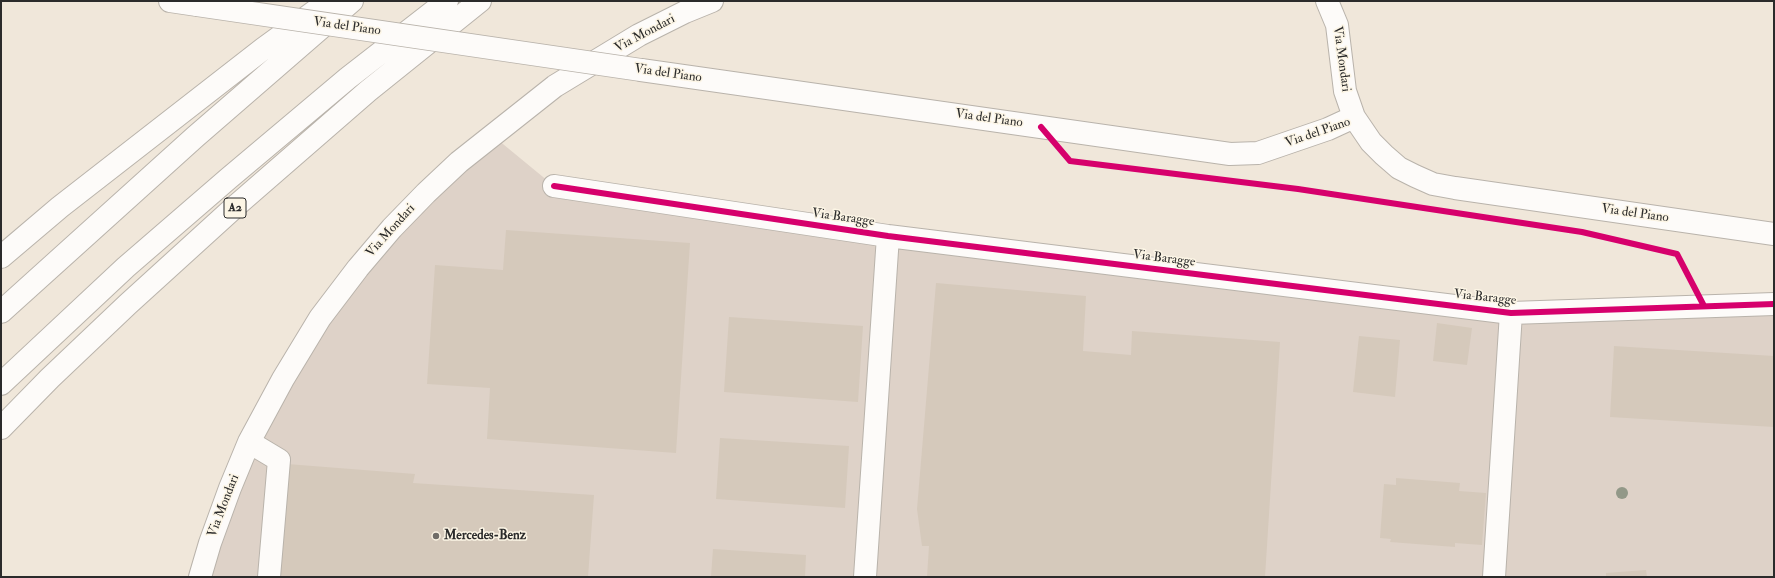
<!DOCTYPE html>
<html>
<head>
<meta charset="utf-8">
<style>
	body { margin:0 }
	#map { position:relative; width:1775px; height:578px; overflow:hidden; background:#f0e7da; font-family:"IM FELL Double Pica",serif }
	canvas { display:block }
	.frame { position:absolute; inset:0; border:2px solid #2b2b2b; pointer-events:none }
</style>
</head>
<body>
<div id="map">
<canvas width="1775" height="578"></canvas>
<div class="frame"></div>
</div>
<script>
const c = document.querySelector('canvas').getContext('2d');
c.lineJoin = 'round';
function fill(path, color) {
  c.fillStyle = color;
  c.fill(path, 'evenodd');
}
function poly(rows) {
  const path = new Path2D();
  for (const r of rows) {
    path.moveTo(r[0], r[1]);
    for (let i = 2; i < r.length; i += 2) path.lineTo(r[i], r[i + 1]);
  }
  return path;
}
function strokePath(path, color, width, dash) {
  c.strokeStyle = color;
  c.lineWidth = width;
  c.lineCap = dash ? 'butt' : 'round';
  c.setLineDash(dash || []);
  c.stroke(path);
}
function write(font, color, halo, rows, align = 'center') {
  c.font = font + ' "IM FELL Double Pica",serif';
  c.lineWidth = 3;
  c.setLineDash([]);
  c.textBaseline = 'middle';
  c.strokeStyle = halo;
  c.fillStyle = color;
  for (const [text, x, y, turn = 0] of rows) {
    c.save();
    c.translate(x, y);
    c.rotate((+turn || 0) * Math.PI / 180);
    c.textAlign = isNaN(turn) ? turn : align;
    if (halo) c.strokeText(text, 0, 0);
    c.fillText(text, 0, 0);
    c.restore();
  }
}
fill(poly([
	[492,135,554,186,1511,313,1774,304,1774,577,200,577,210,543,320,318]
]), '#ded2c8');
fill(poly([
	[506,230,690,243,676,453,487,439,490,388,427,384,435,265,503,270],
	[936,283,1086,296,1083,351,1131,355,1132,331,1280,342,1265,577,927,577,929,546,922,546,917,509],
	[729,317,863,326,858,402,724,392],
	[1437,323,1472,328,1467,365,1433,361],
	[1359,336,1400,340,1395,397,1353,392],
	[1614,346,1774,356,1774,427,1610,417],
	[720,438,849,446,845,508,716,499],
	[287,464,415,474,413,483,594,495,588,577,279,577],
	[1396,478,1460,483,1459,491,1486,493,1482,545,1455,543,1455,547,1390,542,1391,539,1380,538,1384,484,1396,485],
	[713,549,806,555,805,577,711,577],
	[1646,570,1647,577,1606,577,1606,573]
]), '#d5c9bb');
const minor = poly([
	[170,1,197,5],
	[1327,1,1337,25,1345,91,1354,117,1371,142,1384,155,1399,168,1415,176,1433,184,1455,188,1774,234],
	[641,70,1230,154,1258,153,1328,129,1354,117],
	[554,186,888,236,1511,313,1774,304],
	[249,442,279,460,269,577],
	[200,577,210,543,230,488,249,442,283,379,320,318,358,268,392,228,426,193,459,162,555,86,639,35,685,12,712,1],
	[865,577,888,236],
	[1494,577,1511,313]
]);
const highway = poly([
	[1,257,60,207,263,49,329,1],
	[1,312,195,137,352,1],
	[1,384,126,267,229,178,348,78,447,1],
	[1,428,50,378,128,304,238,204,368,91,480,1]
]);
strokePath(minor, '#b9b3ab', 24);
strokePath(highway, '#b9b3ab', 24);
strokePath(minor, '#fdfbf9', 22);
strokePath(highway, '#fdfbf9', 22);
const minorBridge = poly([
	[197,5,641,70]
]);
strokePath(minorBridge, '#b9b3ab', 24, []);
strokePath(minorBridge, '#fdfbf9', 22);
strokePath(poly([
	[1041,127,1070,161,1298,189,1582,232,1677,254,1704,306],
	[554,186,888,236,1511,313,1774,304]
]), '#d6006c', 6);
c.fillStyle = '#929888';
for (const [x, y] of [
	[1622,493]
]) {
  c.beginPath();
  c.arc(x, y, 6, 0, 2 * Math.PI);
  c.fill();
}
for (const [x, y, r, color] of [
	[436,536,4,"#706d68"]
]) {
  const dot = new Path2D();
  dot.arc(x, y, r, 0, 2 * Math.PI);
  c.fillStyle = color;
  c.fill(dot);
  strokePath(dot, '#fcf5e5', 1.5);
}
for (const [x, y, w] of [
	[235,208,22]
]) {
  const box = new Path2D();
  box.roundRect(x - w / 2, y - 10, w, 20, 3);
  c.fillStyle = '#fcf5e5';
  c.fill(box);
  strokePath(box, '#2b2b2b', 1);
}
write('bold 12px', '#2b2b2b', null, [
	["A2",235,208]
]);
write('13px', '#2b2b2b', '#fcf5e5', [
	["Via del Piano",347,27,8],
	["Via Mondari",645,34,-28],
	["Via Mondari",1341,59,82],
	["Via del Piano",668,74,8],
	["Via del Piano",989,119,8],
	["Via del Piano",1318,133,-19],
	["Via del Piano",1635,214,8],
	["Via Baragge",843,218,8],
	["Via Mondari",391,231,-48],
	["Via Baragge",1164,259,7],
	["Via Baragge",1485,298,6],
	["Via Mondari",224,506,-69]
]);
write('bold 13px', '#2b2b2b', '#fcf5e5', [
	["Mercedes-Benz",444,536]
], 'left');
</script>
</body>
</html>
